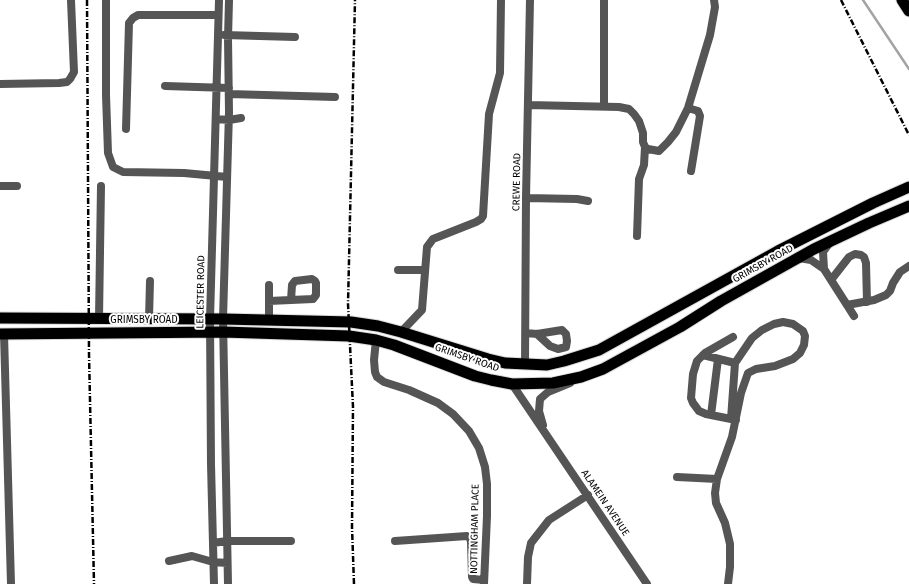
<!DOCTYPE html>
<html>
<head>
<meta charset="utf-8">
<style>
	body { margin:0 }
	canvas { display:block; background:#fff }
</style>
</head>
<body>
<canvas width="909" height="584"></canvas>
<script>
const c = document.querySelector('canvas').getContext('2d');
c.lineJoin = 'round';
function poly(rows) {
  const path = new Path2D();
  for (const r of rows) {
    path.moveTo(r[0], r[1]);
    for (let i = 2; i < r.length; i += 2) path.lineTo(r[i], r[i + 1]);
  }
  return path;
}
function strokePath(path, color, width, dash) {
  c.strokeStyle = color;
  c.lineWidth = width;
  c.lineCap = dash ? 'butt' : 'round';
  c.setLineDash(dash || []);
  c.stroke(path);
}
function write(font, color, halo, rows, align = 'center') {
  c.font = font + ' "Fira Sans",sans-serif';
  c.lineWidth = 4;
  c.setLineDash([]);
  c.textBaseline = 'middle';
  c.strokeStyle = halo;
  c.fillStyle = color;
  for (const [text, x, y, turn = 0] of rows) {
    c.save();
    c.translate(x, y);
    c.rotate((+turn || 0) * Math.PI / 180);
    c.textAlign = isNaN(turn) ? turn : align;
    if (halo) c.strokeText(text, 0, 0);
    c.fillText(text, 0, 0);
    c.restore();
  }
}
strokePath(poly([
	[863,0,909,69]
]), '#a3a3a3', 2.5);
const highway = poly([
	[902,0,909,11],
	[0,318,223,319,351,322,378,326,401,332,488,359,505,363,547,365,564,361,599,350,778,251,873,203,909,187],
	[0,334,223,332,349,336,376,340,394,345,475,376,491,380,512,384,553,383,581,377,603,369,680,327,721,301,814,249,869,223,909,206]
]);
strokePath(highway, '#dbdbdb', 13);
strokePath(poly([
	[106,0,106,95,108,153,113,167,123,172,184,173,227,177],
	[604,0,604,106],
	[224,35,295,37],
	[0,84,59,83,67,82,70,79,74,72,71,0],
	[165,86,229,88],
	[229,94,335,97],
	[528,105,619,107,629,109,634,114,639,121,643,133,643,142,645,147,648,149,659,151,668,142,676,132,688,108,710,35,715,7,714,0],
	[688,108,698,111,700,116,691,171],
	[216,119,229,120,241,118],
	[126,129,129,23,133,18,138,15,218,15],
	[0,186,17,186],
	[526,198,577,199,588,201],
	[637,236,639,179,644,165,645,147],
	[831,241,823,252,824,269,854,316],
	[799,258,811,260,824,269],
	[398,270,425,270],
	[831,280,849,257,855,254,861,255,864,257,866,263,867,302],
	[269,285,269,320],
	[269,301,313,299,316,295,316,283,315,281,312,279,295,281,292,285,291,300],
	[847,305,874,300,886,295,890,291,893,283,900,272,909,266],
	[99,318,101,186],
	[149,319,150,281],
	[401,332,422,310,427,247,433,239,476,222,481,219,483,216,489,114,500,73,501,0],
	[526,333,537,334,562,330,566,334,567,341,566,347,558,349,550,346,537,334],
	[4,334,11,584],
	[733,337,705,353,697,361,693,374,691,398,693,403,699,411,706,414,736,420],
	[376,340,374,360,375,372,377,377,384,382,409,390,438,403,453,414,469,431,479,448,485,467,487,484,487,516,484,584],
	[703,355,735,363,731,419],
	[525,364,526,198,530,0],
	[512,384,647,584],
	[711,415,718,359],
	[543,425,539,411,540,399,548,392,570,383],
	[677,477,717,479],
	[395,541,467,536,470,538,471,542,472,577,473,579,484,580],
	[213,543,227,541,291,541],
	[169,561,192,556,213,562,227,563],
	[214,584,211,464,210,319,219,0],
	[228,584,223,319,229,112,228,38,229,0],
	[527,584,528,557,531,543,549,520,588,495],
	[728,584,730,567,730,544,725,523,716,503,715,493,717,479,732,437,741,393,748,373,756,369,775,366,793,359,800,353,804,345,805,336,803,331,793,324,783,322,774,324,762,330,752,338,735,363]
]), '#555', 8);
strokePath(highway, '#000', 11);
strokePath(poly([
	[87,0,89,354,94,584],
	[841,0,909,135],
	[354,584,352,527,353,407,348,304,355,0]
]), '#000', 2.5, [6, 2, 1, 2]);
write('10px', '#000', '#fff', [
	["CREWE ROAD",517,182,-89],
	["GRIMSBY ROAD",763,264,-29],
	["LEICESTER ROAD",201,292,-89],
	["GRIMSBY ROAD",144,320],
	["GRIMSBY ROAD",467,358,19],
	["ALAMEIN AVENUE",605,503,56],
	["NOTTINGHAM PLACE",475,529,-89]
]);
</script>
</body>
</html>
